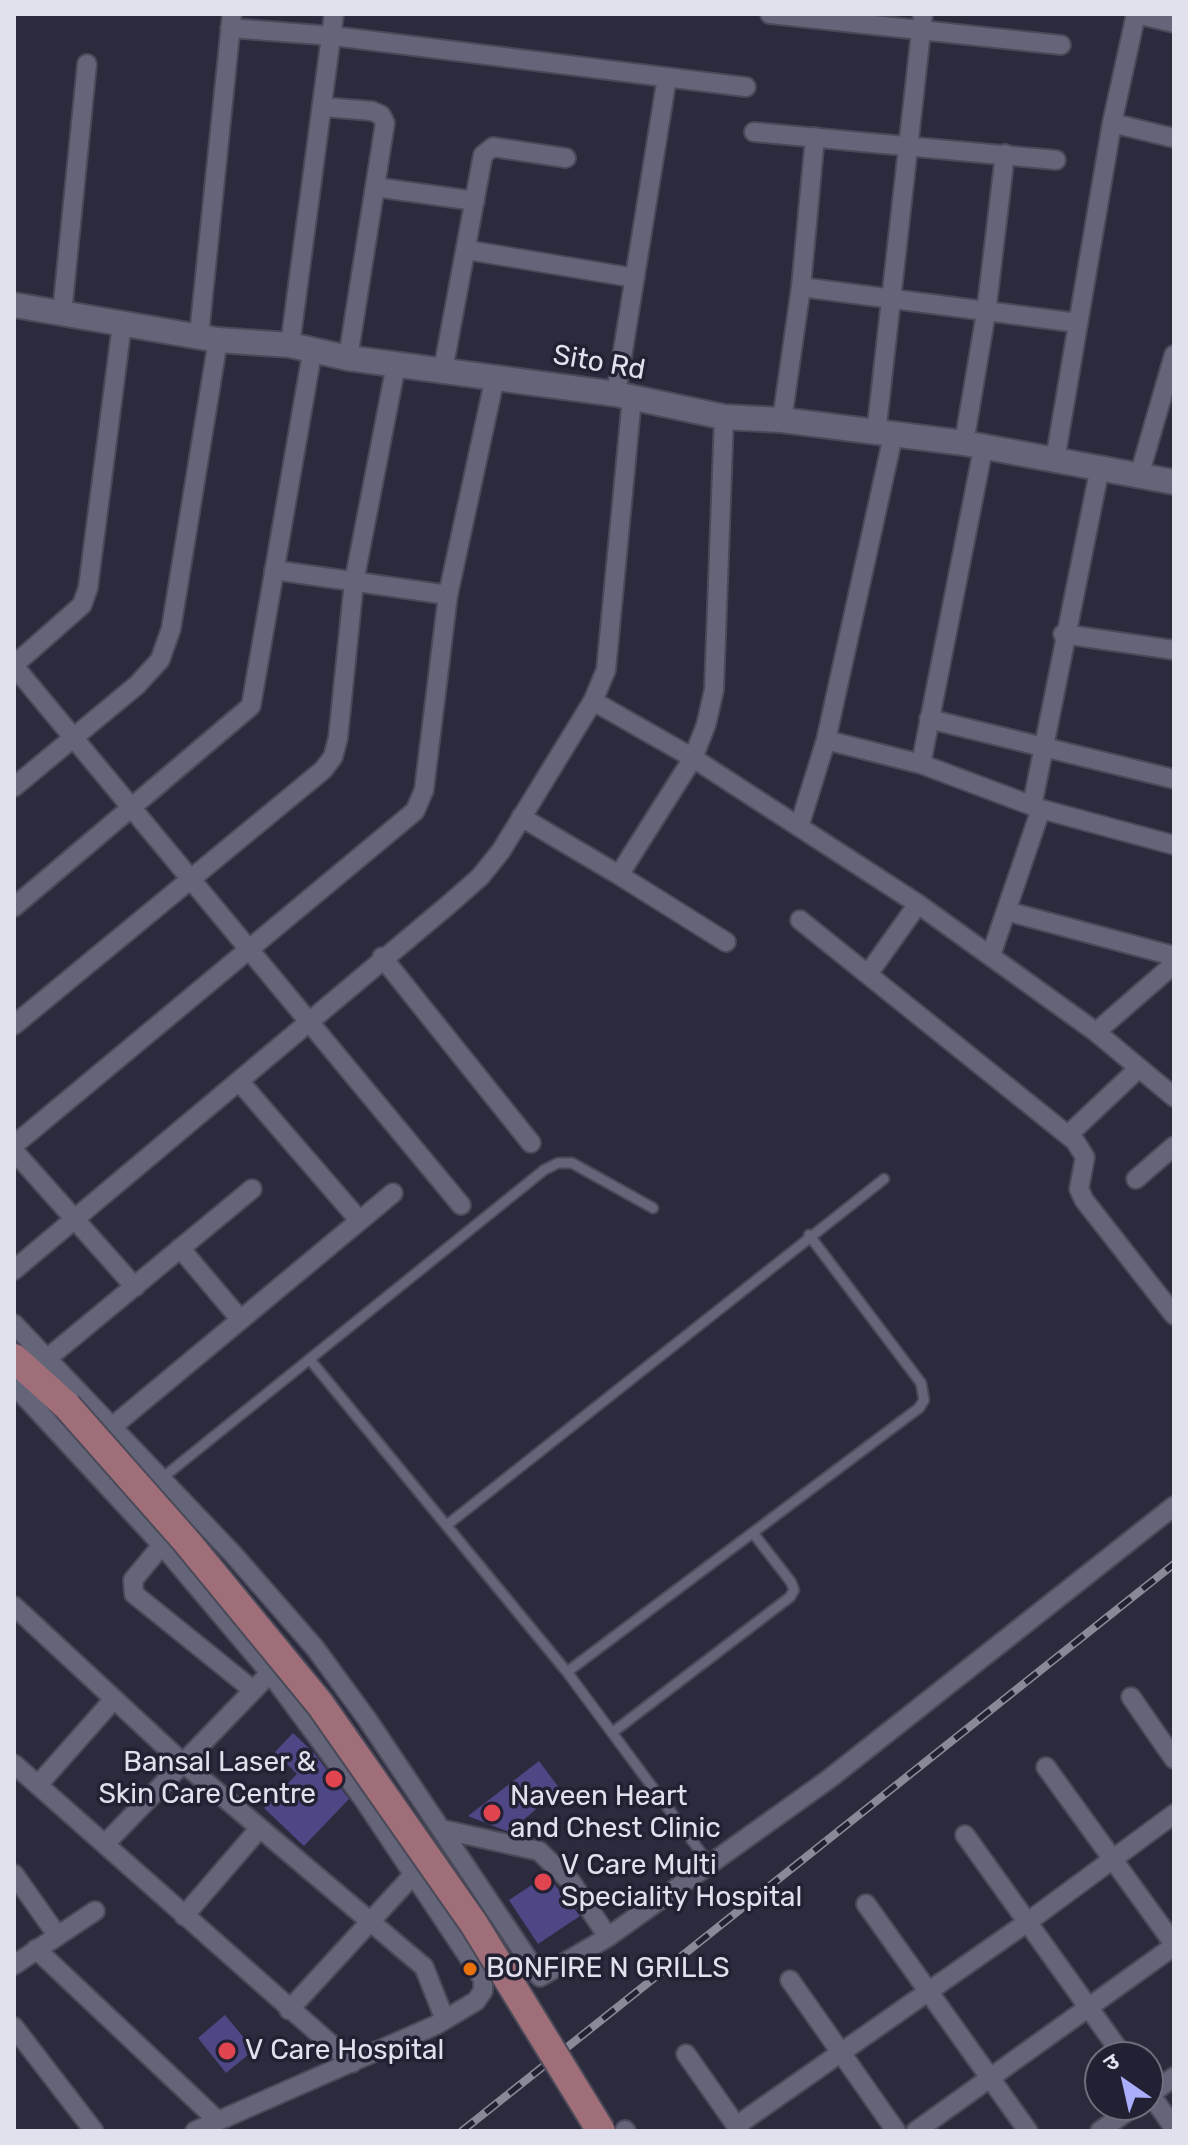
<!DOCTYPE html>
<html>
<head>
<meta charset="utf-8">
<style>
	body { margin:0 }
	#map { position:relative; width:1188px; height:2145px; overflow:hidden; background:#2c2b3e; font-family:Rubik,"Noto Sans Devanagari",sans-serif }
	canvas { display:block }
	.frame { position:absolute; inset:0; border:16px solid #e1e1ed; pointer-events:none }
	.north { position:absolute; left:1084px; top:2041px; width:80px; height:80px; box-sizing:border-box; background:#222133; border:2px solid #6e6e7d; border-radius:50%; rotate:326deg; font-size:22px; font-weight:700; line-height:32px; text-align:center; color:#e1e1ed }
	.north::after { content:''; display:block; margin:auto; width:28px; height:36px; background:#abaffb; clip-path:polygon(50% 0,100% 100%,50% 72%,0 100%) }
</style>
</head>
<body>
<div id="map">
<canvas width="1188" height="2145"></canvas>
<div class="frame"></div>
<div class="north">उ</div>
</div>
<script>
const c = document.querySelector('canvas').getContext('2d');
c.lineJoin = 'round';
function fill(path, color) {
  c.fillStyle = color;
  c.fill(path, 'evenodd');
}
function poly(rows) {
  const path = new Path2D();
  for (const r of rows) {
    path.moveTo(r[0], r[1]);
    for (let i = 2; i < r.length; i += 2) path.lineTo(r[i], r[i + 1]);
  }
  return path;
}
function strokePath(path, color, width, dash) {
  c.strokeStyle = color;
  c.lineWidth = width;
  c.lineCap = dash ? 'butt' : 'round';
  c.setLineDash(dash || []);
  c.stroke(path);
}
function write(font, color, halo, rows, align = 'center') {
  c.font = font + ' Rubik,sans-serif';
  c.lineWidth = 7;
  c.setLineDash([]);
  c.textBaseline = 'middle';
  c.strokeStyle = halo;
  c.fillStyle = color;
  for (const [text, x, y, turn = 0] of rows) {
    c.save();
    c.translate(x, y);
    c.rotate((+turn || 0) * Math.PI / 180);
    c.textAlign = isNaN(turn) ? turn : align;
    if (halo) c.strokeText(text, 0, 0);
    c.fillText(text, 0, 0);
    c.restore();
  }
}
fill(poly([
	[293,1733,314,1753,349,1799,304,1846,264,1808,297,1774,275,1752],
	[539,1761,560,1789,509,1832,468,1816],
	[547,1875,580,1916,538,1944,509,1900],
	[225,2015,254,2050,226,2073,198,2038]
]), '#4d4885');
const lane = poly([
	[311,1361,567,1672,711,1866],
	[161,1479,544,1170,558,1163,572,1163,653,1208],
	[447,1525,884,1179],
	[567,1672,919,1408,924,1400,921,1383,809,1235],
	[613,1732,790,1597,794,1590,791,1582,753,1533]
]);
const street = poly([
	[770,14,1061,45],
	[1174,23,1136,14,1112,123,1174,138],
	[230,28,333,36,746,87],
	[324,107,372,111,381,115,385,123,348,358],
	[754,132,1056,160],
	[375,187,475,201],
	[467,250,635,278],
	[801,287,1078,323],
	[62,313,87,64],
	[199,335,232,14],
	[290,345,334,14],
	[443,370,483,155,493,147,566,158],
	[616,394,667,77],
	[782,420,801,287,815,137],
	[876,434,923,14],
	[964,443,986,313,1005,154],
	[1055,460,1112,123],
	[1139,476,1174,355],
	[274,570,448,595],
	[1063,634,1174,650],
	[14,665,82,605,88,588,122,324],
	[14,666,461,1205],
	[593,701,693,758,918,904,1096,1032,1174,1097],
	[929,719,1174,779],
	[826,740,921,764,1041,809,1174,845],
	[921,764,983,449],
	[14,787,137,685,160,660,171,629,218,340],
	[1032,806,1100,467],
	[521,817,619,875,693,758,706,725,714,690,724,417],
	[799,827,826,740,893,436],
	[619,875,726,942],
	[14,907,251,706,312,353],
	[1006,911,1041,809],
	[800,920,1075,1141,1085,1157,1079,1189,1084,1200,1174,1315],
	[991,955,1006,911,1174,956],
	[382,957,531,1143],
	[868,974,918,904],
	[14,1025,323,770,333,757,338,738,354,582,396,365],
	[1096,1032,1174,964],
	[239,1081,359,1220],
	[1068,1135,1139,1068],
	[14,1145,415,811,424,790,448,595,495,377],
	[14,1151,135,1287],
	[1136,1179,1174,1146],
	[180,1248,240,1319],
	[14,1270,447,906,480,877,501,851,593,701,606,670,632,398],
	[14,1324,233,1554,315,1648,367,1719,540,1977,608,1937,829,1779,1174,1506],
	[49,1357,252,1189],
	[14,1385,162,1545,270,1673,364,1800,483,1979,483,1991,476,2001,436,2025,195,2131],
	[113,1426,393,1193],
	[162,1545,133,1580,134,1594,253,1690],
	[14,1606,182,1762,424,1967,445,2020],
	[1131,1697,1174,1759],
	[14,1764,352,2063],
	[1046,1767,1174,1944],
	[38,1785,114,1699],
	[441,1829,539,1851,572,1883,608,1937],
	[965,1835,1124,2057],
	[105,1844,270,1673],
	[14,1874,57,1935],
	[866,1904,1028,2131],
	[184,1916,259,1829],
	[36,1949,217,2120],
	[14,1965,95,1911],
	[790,1980,896,2131],
	[289,2010,414,1874],
	[14,2027,94,2131],
	[686,2054,740,2131],
	[1148,2091,1174,2128],
	[1148,2096,1174,2077],
	[736,2126,1029,1921,1174,1814],
	[625,2130,626,2131],
	[916,2131,1174,1946],
	[1100,2131,1136,2105]
]);
const secondary = poly([
	[14,305,218,340,290,345,348,358,616,394,724,417,782,420,964,443,1174,482]
]);
const primary = poly([
	[14,1358,67,1406]
]);
strokePath(lane, '#494958', 13);
strokePath(street, '#494958', 22);
strokePath(secondary, '#494958', 28);
strokePath(primary, '#494958', 32);
strokePath(lane, '#65657a', 9);
strokePath(street, '#65657a', 18);
strokePath(secondary, '#65657a', 24);
strokePath(primary, '#a06e78', 28);
const rail = poly([
	[462,2131,1174,1564]
]);
strokePath(rail, '#898998', 8);
strokePath(rail, '#222133', 5, [15]);
const primaryBridge = poly([
	[67,1406,187,1542,320,1704,474,1924,601,2131]
]);
strokePath(primaryBridge, '#494958', 32, []);
strokePath(primaryBridge, '#a06e78', 28);
for (const [x, y, r, color] of [
	[334,1779,10,"#e0444e"],
	[492,1813,10,"#e0444e"],
	[543,1882,10,"#e0444e"],
	[470,1969,8,"#e8710a"],
	[227,2051,10,"#e0444e"]
]) {
  const dot = new Path2D();
  dot.arc(x, y, r, 0, 2 * Math.PI);
  c.fillStyle = color;
  c.fill(dot);
  strokePath(dot, '#222133', 3);
}
write('28px', '#e1e1ed', '#222133', [
	["Sito Rd",599,363,10]
]);
write('28px', '#e1e1ed', '#222133', [
	["Bansal Laser &",316,1763,"right"],
	["Skin Care Centre",316,1795,"right"],
	["Naveen Heart",510,1797],
	["and Chest Clinic",510,1829],
	["V Care Multi",561,1866],
	["Speciality Hospital",561,1898],
	["BONFIRE N GRILLS",486,1969],
	["V Care Hospital",245,2051]
], 'left');
</script>
</body>
</html>
